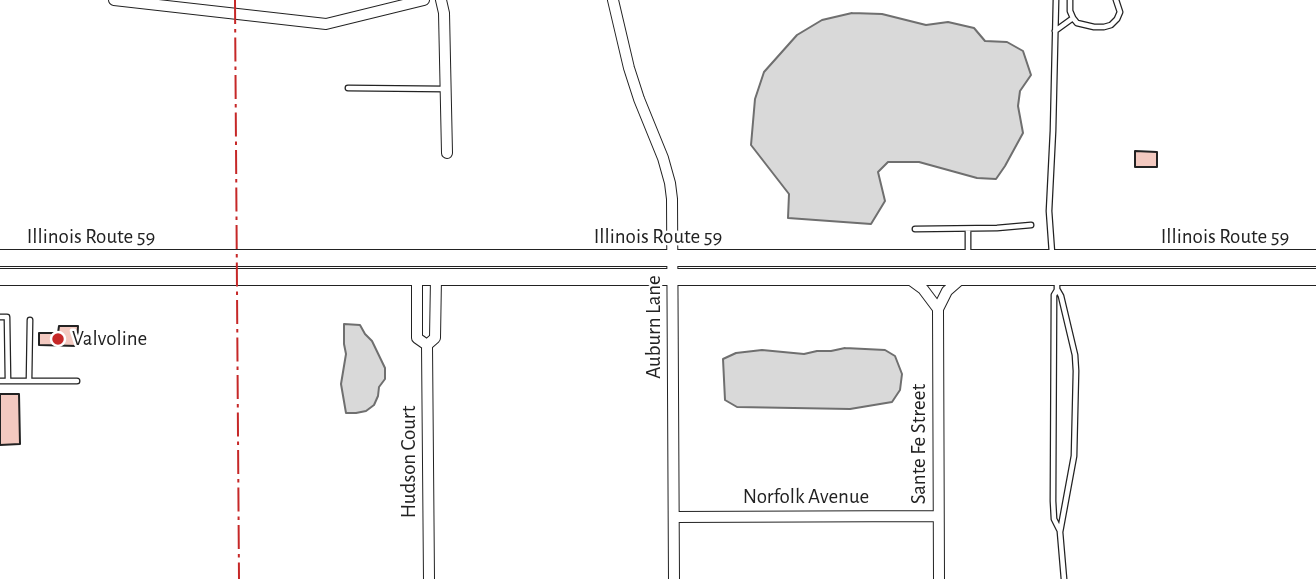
<!DOCTYPE html>
<html>
<head>
<meta charset="utf-8">
<style>
	body { margin:0 }
	canvas { display:block; background:#fff }
</style>
</head>
<body>
<canvas width="1316" height="579"></canvas>
<script>
const c = document.querySelector('canvas').getContext('2d');
c.lineJoin = 'round';
function fill(path, color) {
  c.fillStyle = color;
  c.fill(path, 'evenodd');
}
function poly(rows) {
  const path = new Path2D();
  for (const r of rows) {
    path.moveTo(r[0], r[1]);
    for (let i = 2; i < r.length; i += 2) path.lineTo(r[i], r[i + 1]);
  }
  return path;
}
function strokePath(path, color, width, dash) {
  c.strokeStyle = color;
  c.lineWidth = width;
  c.lineCap = dash ? 'butt' : 'round';
  c.setLineDash(dash || []);
  c.stroke(path);
}
function write(font, color, halo, rows, align = 'center') {
  c.font = font + ' "Alegreya Sans",sans-serif';
  c.lineWidth = 5;
  c.setLineDash([]);
  c.textBaseline = 'middle';
  c.strokeStyle = halo;
  c.fillStyle = color;
  for (const [text, x, y, turn = 0] of rows) {
    c.save();
    c.translate(x, y);
    c.rotate((+turn || 0) * Math.PI / 180);
    c.textAlign = isNaN(turn) ? turn : align;
    if (halo) c.strokeText(text, 0, 0);
    c.fillText(text, 0, 0);
    c.restore();
  }
}
const water = poly([
	[852,13,882,14,926,25,948,22,974,28,985,41,1007,42,1023,51,1031,75,1020,91,1018,106,1023,133,1005,166,996,179,977,178,919,162,888,162,878,172,885,201,871,224,788,218,789,194,751,145,755,99,764,72,797,35,822,20,852,13],
	[344,324,360,325,365,334,372,341,385,368,385,379,379,387,378,396,374,405,366,411,356,413,346,413,341,384,346,354,344,344,344,324],
	[845,348,885,350,895,356,902,374,900,390,892,402,850,409,737,407,725,400,723,359,736,353,762,350,804,354,817,351,831,351,845,348]
]);
fill(water, '#d9d9d9');
strokePath(water, '#6f6f6f', 2);
const building = poly([
	[1135,151,1157,152,1157,167,1135,167,1135,151],
	[59,326,78,326,77,346,39,345,39,333,58,333,59,326],
	[0,394,19,394,20,444,0,445,0,394]
]);
fill(building, '#f3c9c0');
strokePath(building, '#222', 2);
const lane = poly([
	[1070,0,1070,11,1073,18,1077,23,1094,27,1104,27,1111,25,1117,19,1120,12,1116,0],
	[1055,31,1073,18],
	[348,88,445,89],
	[915,229,997,228,1031,225],
	[968,253,968,229],
	[1052,253,1049,211,1053,131,1056,0],
	[1057,282,1057,289,1061,296,1075,355,1076,371,1074,456,1060,532,1064,579],
	[1057,290,1054,295,1053,501,1054,519,1060,531],
	[0,317,7,317,8,381,0,381],
	[8,381,77,381],
	[29,381,30,320]
]);
const street = poly([
	[114,0,326,24,424,0],
	[441,0,444,13,447,153],
	[613,0,629,68,639,99,663,158,670,183,672,199,674,579],
	[417,277,417,338,427,345],
	[908,278,923,289,938,309],
	[427,345,429,579],
	[427,345,435,338,436,278],
	[674,517,938,516],
	[939,579,938,309,947,291,963,277]
]);
const primary = poly([
	[0,258,1316,258],
	[0,277,1316,277]
]);
strokePath(lane, '#222', 7);
strokePath(street, '#222', 12);
strokePath(primary, '#222', 18);
strokePath(lane, '#fff', 4.5);
strokePath(street, '#fff', 10);
strokePath(primary, '#fff', 16);
strokePath(poly([
	[235,0,239,579]
]), '#c62828', 2, [24, 5, 3.5, 5]);
for (const [x, y, r, color] of [
	[58,339,7,"#c62828"]
]) {
  const dot = new Path2D();
  dot.arc(x, y, r, 0, 2 * Math.PI);
  c.fillStyle = color;
  c.fill(dot);
  strokePath(dot, '#fff', 2.5);
}
write('21px', '#222', '#fff', [
	["Illinois Route 59",91,237],
	["Illinois Route 59",658,237],
	["Illinois Route 59",1225,237],
	["Auburn Lane",654,327,-90],
	["Sante Fe Street",919,444,-90],
	["Hudson Court",409,462,-90],
	["Norfolk Avenue",806,497]
]);
write('21px', '#222', '#fff', [
	["Valvoline",72,339]
], 'left');
</script>
</body>
</html>
